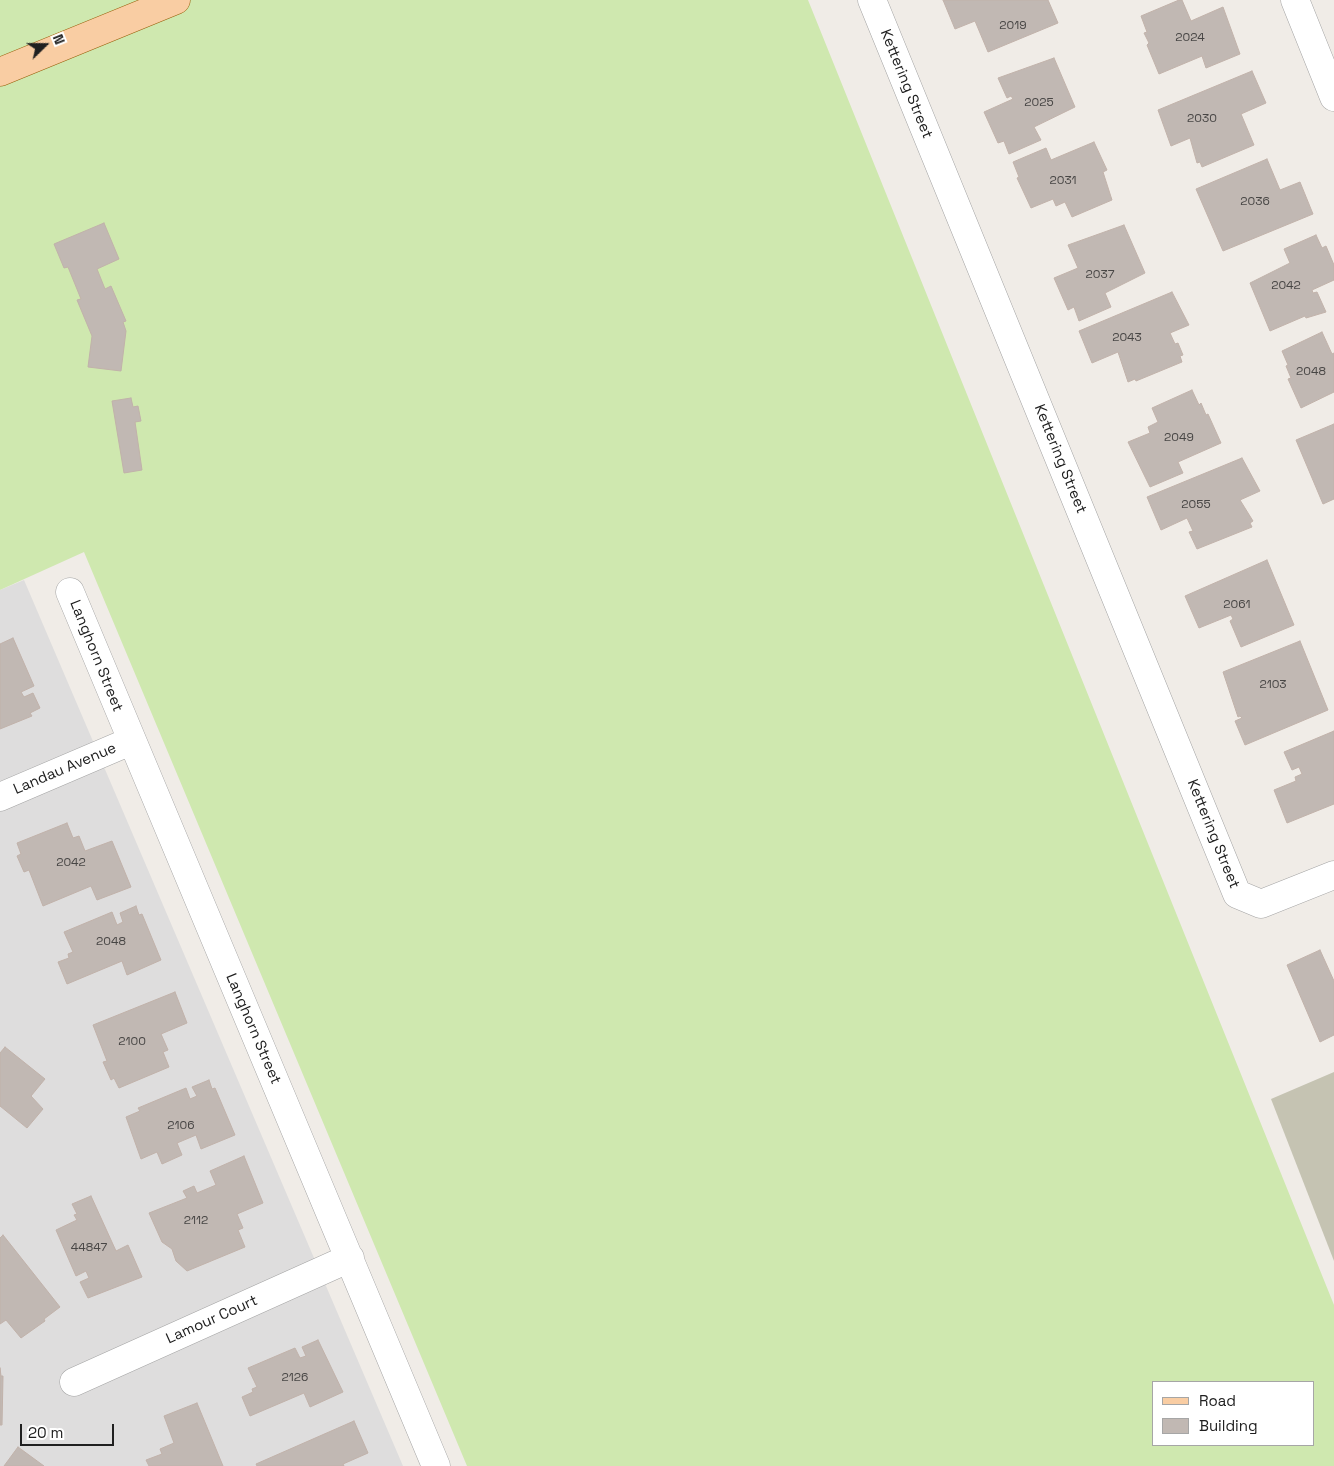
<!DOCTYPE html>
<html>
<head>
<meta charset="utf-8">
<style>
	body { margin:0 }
	#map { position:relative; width:1334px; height:1466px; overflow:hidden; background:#f0ece7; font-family:"Space Grotesk",sans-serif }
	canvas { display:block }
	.legend { position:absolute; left:1152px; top:1381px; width:162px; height:65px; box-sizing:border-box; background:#fff; border:1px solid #a6a6a6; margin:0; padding:6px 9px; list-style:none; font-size:15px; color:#202020 }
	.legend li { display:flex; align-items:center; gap:10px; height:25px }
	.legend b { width:25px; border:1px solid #a6a6a6 }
	.north { position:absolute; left:20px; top:20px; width:50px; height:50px; -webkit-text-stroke:4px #fff; paint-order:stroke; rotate:68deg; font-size:14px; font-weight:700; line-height:20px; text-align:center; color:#202020 }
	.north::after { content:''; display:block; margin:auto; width:18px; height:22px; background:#202020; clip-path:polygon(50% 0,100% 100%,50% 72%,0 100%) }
	.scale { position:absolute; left:20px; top:1424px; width:94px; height:22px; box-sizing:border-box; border:2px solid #202020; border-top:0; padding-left:6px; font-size:15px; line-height:18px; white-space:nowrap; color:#202020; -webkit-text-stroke:4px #fff; paint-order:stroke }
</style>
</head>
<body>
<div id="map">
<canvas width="1334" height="1466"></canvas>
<ul class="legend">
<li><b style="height:6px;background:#f9cda3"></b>Road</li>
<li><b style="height:14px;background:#c1b8b3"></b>Building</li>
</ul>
<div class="north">N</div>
<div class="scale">20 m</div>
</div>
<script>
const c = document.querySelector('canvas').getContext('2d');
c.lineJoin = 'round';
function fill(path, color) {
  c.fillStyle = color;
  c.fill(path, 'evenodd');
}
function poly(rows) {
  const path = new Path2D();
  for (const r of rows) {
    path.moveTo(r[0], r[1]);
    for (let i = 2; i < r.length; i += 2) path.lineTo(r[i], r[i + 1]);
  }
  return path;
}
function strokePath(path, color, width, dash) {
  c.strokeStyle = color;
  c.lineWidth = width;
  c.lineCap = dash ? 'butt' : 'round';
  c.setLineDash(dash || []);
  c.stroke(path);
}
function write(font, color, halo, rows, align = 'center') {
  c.font = font + ' "Space Grotesk",sans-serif';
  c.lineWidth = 4;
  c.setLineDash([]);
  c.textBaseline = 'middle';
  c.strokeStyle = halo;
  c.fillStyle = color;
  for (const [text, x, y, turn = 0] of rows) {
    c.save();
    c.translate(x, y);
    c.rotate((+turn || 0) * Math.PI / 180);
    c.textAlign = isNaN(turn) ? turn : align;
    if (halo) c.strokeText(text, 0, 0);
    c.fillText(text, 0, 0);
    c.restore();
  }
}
fill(poly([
	[24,580,403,1466,0,1466,0,590]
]), '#dedddd');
fill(poly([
	[1334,1072,1334,1261,1271,1099]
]), '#c5c3b2');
fill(poly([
	[0,0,808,0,1334,1305,1334,1466,467,1466,84,552,0,590],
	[1153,1382,1313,1382,1313,1445,1153,1445]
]), '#cfe8af');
const building = poly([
	[943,0,1048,0,1058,23,988,52,975,21,955,29,943,0],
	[1179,0,1182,0,1191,21,1223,7,1240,54,1206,68,1202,56,1159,74,1147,45,1149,43,1144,33,1147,32,1141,16,1179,0],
	[1054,58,1075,107,1034,127,1041,140,1009,154,1004,141,998,143,984,112,1013,99,1011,96,1007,98,998,78,1054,58],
	[1252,71,1266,103,1241,114,1254,145,1202,167,1200,162,1197,163,1190,138,1171,146,1158,110,1252,71],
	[1094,142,1107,170,1103,172,1112,200,1072,217,1065,202,1056,206,1053,199,1031,208,1017,178,1019,177,1013,162,1046,148,1051,160,1094,142],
	[1267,159,1280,190,1300,182,1313,214,1223,251,1196,189,1267,159],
	[104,223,119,259,97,269,105,289,111,286,126,321,123,322,126,331,121,371,88,367,92,336,77,300,81,299,68,267,64,268,54,244,104,223],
	[1124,225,1145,273,1105,293,1111,307,1079,321,1074,307,1068,310,1054,278,1078,268,1068,245,1124,225],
	[1316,235,1322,248,1326,246,1334,265,1334,280,1312,290,1313,293,1317,292,1326,312,1306,318,1305,316,1270,331,1250,283,1290,263,1284,249,1316,235],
	[1172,292,1189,325,1170,333,1175,344,1178,343,1183,355,1180,356,1182,362,1136,381,1135,379,1128,382,1118,352,1092,363,1079,331,1172,292],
	[1322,332,1332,354,1334,353,1334,392,1301,408,1288,379,1291,378,1286,366,1288,365,1282,351,1322,332],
	[1192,390,1199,405,1201,403,1206,415,1208,414,1221,443,1178,462,1183,473,1150,487,1128,442,1150,433,1148,427,1158,422,1152,408,1192,390],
	[131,398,133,407,138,406,141,421,135,422,142,470,124,473,112,401,131,398],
	[1334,424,1334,499,1323,504,1296,440,1334,424],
	[1242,458,1260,491,1240,500,1253,521,1250,523,1252,527,1197,549,1189,532,1193,531,1187,518,1161,530,1147,497,1242,458],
	[1267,560,1294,625,1241,647,1230,621,1233,619,1231,615,1199,628,1185,596,1267,560],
	[13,638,34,686,21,692,24,697,33,693,40,708,30,713,32,716,0,729,0,644,13,638],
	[1300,641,1328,710,1245,745,1235,721,1242,718,1240,716,1238,717,1223,672,1300,641],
	[1334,731,1334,804,1287,823,1274,790,1296,781,1295,777,1302,774,1299,767,1292,770,1284,752,1334,731],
	[67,823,73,838,79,836,85,851,112,841,131,887,97,900,91,886,43,906,29,870,24,872,17,856,21,854,17,843,67,823],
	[136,906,139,915,142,914,161,960,127,975,122,961,67,984,58,962,69,958,68,954,73,952,64,932,112,912,117,925,123,922,120,913,136,906],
	[1320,950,1334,981,1334,1035,1320,1042,1287,965,1320,950],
	[175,992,187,1023,161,1034,168,1050,163,1052,169,1067,119,1088,114,1078,111,1080,103,1062,107,1061,93,1025,175,992],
	[5,1047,45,1079,31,1096,43,1109,27,1128,0,1106,0,1053,5,1047],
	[209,1080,212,1089,215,1088,235,1135,201,1149,196,1135,177,1143,182,1155,162,1164,157,1152,141,1159,126,1117,140,1111,138,1108,186,1088,190,1099,197,1096,192,1087,209,1080],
	[244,1156,263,1203,237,1214,243,1228,238,1230,245,1247,187,1271,176,1261,172,1249,162,1242,149,1213,187,1198,183,1191,194,1186,197,1193,216,1185,210,1171,244,1156],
	[91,1196,116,1251,128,1245,142,1277,88,1298,80,1282,89,1278,86,1271,76,1276,56,1230,77,1220,74,1215,77,1214,72,1204,91,1196],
	[3,1235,60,1307,44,1319,45,1321,21,1338,6,1320,0,1324,0,1238,3,1235],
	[318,1340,343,1392,310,1407,304,1393,250,1416,242,1397,253,1392,252,1389,257,1387,248,1368,295,1348,300,1358,306,1356,302,1347,318,1340],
	[0,1368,1,1376,3,1376,2,1425,0,1425,0,1368],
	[197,1403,223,1466,149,1466,146,1460,162,1454,160,1449,174,1443,164,1416,197,1403],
	[354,1421,368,1453,343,1464,344,1466,257,1466,256,1464,354,1421],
	[18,1447,44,1466,4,1466,18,1447]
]);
fill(building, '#c1b8b3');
strokePath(building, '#c1b2aa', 1);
const minor = poly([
	[872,0,1237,894,1261,904,1334,875],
	[1295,0,1334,97],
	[70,592,436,1466],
	[0,797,131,741],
	[74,1382,350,1258]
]);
const major = poly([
	[0,72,176,0]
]);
strokePath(minor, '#a4a4a4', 29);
strokePath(major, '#965b06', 29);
strokePath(minor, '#fff', 28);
strokePath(major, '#f9cda3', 28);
write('12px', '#484645', null, [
	["2019",1013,26],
	["2024",1190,38],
	["2025",1039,103],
	["2030",1202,119],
	["2031",1063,181],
	["2036",1255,202],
	["2037",1100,275],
	["2042",1286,286],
	["2043",1127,338],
	["2048",1311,372],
	["2049",1179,438],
	["2055",1196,505],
	["2061",1237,605],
	["2103",1273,685],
	["2042",71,863],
	["2048",111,942],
	["2100",132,1042],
	["2106",181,1126],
	["2112",196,1221],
	["44847",89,1248],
	["2126",295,1378]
]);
write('15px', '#202020', '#fff', [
	["Kettering Street",906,84,68],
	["Kettering Street",1060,459,68],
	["Langhorn Street",96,656,68],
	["Landau Avenue",65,769,-23],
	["Kettering Street",1213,834,68],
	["Langhorn Street",253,1029,67],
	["Lamour Court",212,1320,-24]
]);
</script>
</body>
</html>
